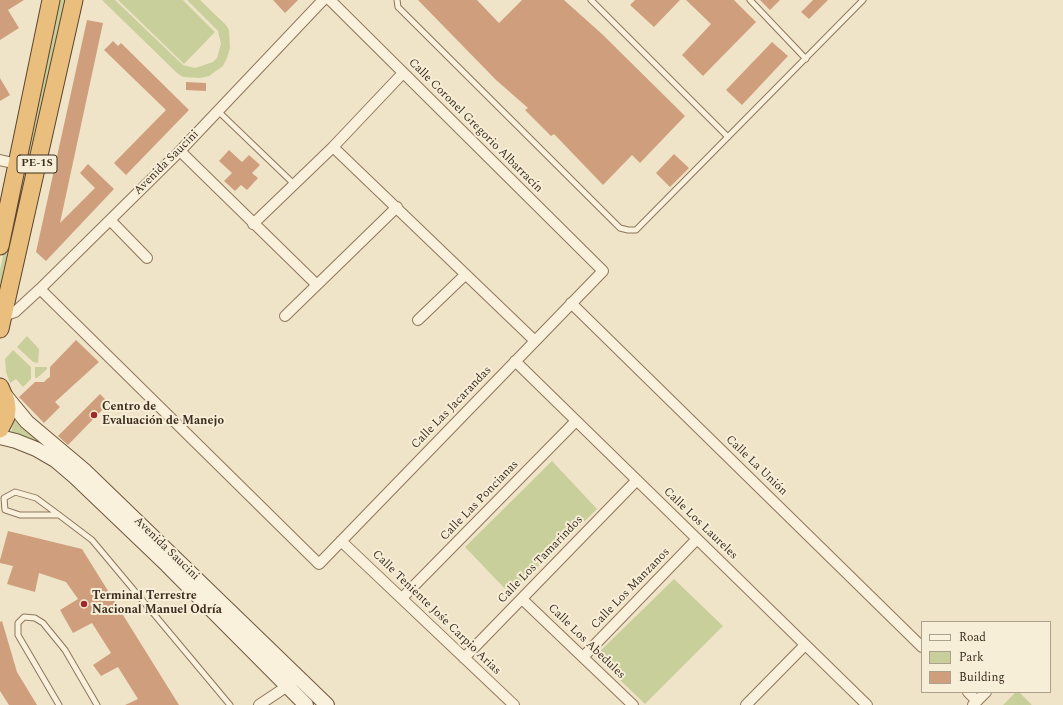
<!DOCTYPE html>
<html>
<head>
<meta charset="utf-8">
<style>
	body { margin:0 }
	#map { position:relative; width:1063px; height:705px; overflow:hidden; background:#f0e4c8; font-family:Spectral,serif }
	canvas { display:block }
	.legend { position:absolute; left:921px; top:621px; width:130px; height:72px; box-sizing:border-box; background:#f7eed8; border:1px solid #ada18e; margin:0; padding:5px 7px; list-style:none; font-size:12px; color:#3d2e20 }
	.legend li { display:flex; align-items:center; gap:8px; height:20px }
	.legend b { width:20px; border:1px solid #ada18e }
</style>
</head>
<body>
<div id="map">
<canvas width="1063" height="705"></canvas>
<ul class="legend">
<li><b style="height:5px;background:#faf1dc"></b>Road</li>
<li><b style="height:11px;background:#c9cf9b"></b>Park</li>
<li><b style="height:11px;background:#cf9f7d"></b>Building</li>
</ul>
</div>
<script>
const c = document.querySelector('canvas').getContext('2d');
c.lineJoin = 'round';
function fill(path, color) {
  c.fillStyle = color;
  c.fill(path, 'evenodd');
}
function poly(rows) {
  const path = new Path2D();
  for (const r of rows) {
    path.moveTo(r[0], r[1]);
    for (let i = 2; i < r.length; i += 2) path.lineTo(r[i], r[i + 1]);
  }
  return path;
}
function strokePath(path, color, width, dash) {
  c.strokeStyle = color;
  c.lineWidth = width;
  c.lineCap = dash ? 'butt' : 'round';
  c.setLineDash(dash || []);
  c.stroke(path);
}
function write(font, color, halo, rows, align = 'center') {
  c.font = font + ' Spectral,serif';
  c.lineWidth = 4;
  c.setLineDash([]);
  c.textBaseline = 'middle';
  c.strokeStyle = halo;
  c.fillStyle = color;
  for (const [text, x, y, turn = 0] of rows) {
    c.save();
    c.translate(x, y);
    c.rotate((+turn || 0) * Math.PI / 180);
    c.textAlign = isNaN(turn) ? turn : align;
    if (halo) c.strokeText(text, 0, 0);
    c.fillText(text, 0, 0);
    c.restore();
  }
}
fill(poly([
	[57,0,67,0,0,298,0,270],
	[102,0,115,0,183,65,195,68,213,62,217,58,221,44,218,31,187,0,200,0,226,25,229,30,230,48,227,58,223,66,209,76,200,78,183,77,177,73],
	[118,0,183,0,215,32,184,64],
	[27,336,39,349,38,363,33,362,17,347],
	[13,350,31,367,31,379,23,387,16,379,10,383,6,372,5,359],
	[35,367,47,367,47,369,37,378,35,378],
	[14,420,59,456,11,433],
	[552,461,597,509,510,594,465,547],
	[674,579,723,626,645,704,595,656],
	[1016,692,1019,692,1032,705,1003,705]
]), '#c9cf9b');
fill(poly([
	[0,0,24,0,8,10,19,28,0,40],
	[273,0,298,0,285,13],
	[418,0,477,0,499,23,522,0,564,0,602,34,685,116,640,163,632,155,603,185,554,134,551,136,525,110,528,108,496,80],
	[635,0,680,0,654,27,630,5],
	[686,0,734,0,756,22,703,76,682,55,711,24],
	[760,0,780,0,770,10],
	[813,0,828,0,809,19,801,12],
	[87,20,103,23,60,223,95,188,80,173,88,164,114,189,46,261,36,252],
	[113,41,118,46,121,43,189,110,126,175,114,163,166,110,104,50],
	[772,42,788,56,742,105,726,90],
	[0,78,10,95,0,101],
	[186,82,206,83,206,91,186,90],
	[229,150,242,162,249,155,260,165,252,173,258,178,247,190,241,185,235,191,224,181,232,173,219,161],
	[674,154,689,168,670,187,656,173],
	[76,340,99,362,55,402,60,407,44,423,19,397,35,382,44,382,47,379,50,377,50,367],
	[100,394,109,403,68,445,58,436],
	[8,531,82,549,179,705,125,705,138,699,118,667,101,676,93,665,111,653,92,623,73,633,60,610,78,599,66,582,39,573,35,592,7,584,13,566,0,563,0,560],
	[2,621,17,672,37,705,9,705,0,691,0,622]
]), '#cf9f7d');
const service = poly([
	[397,0,398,7,620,228,628,230,636,230,863,0],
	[591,0,728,137],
	[750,0,806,59],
	[218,111,294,184],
	[59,515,20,515,5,510,4,498,15,492,36,498,59,515,92,540,230,705],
	[59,705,18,635,18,623,24,617,35,618,43,623,65,650,97,705]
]);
const minor = poly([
	[333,147,535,341],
	[180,151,316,284],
	[0,160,17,164],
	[110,220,147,258],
	[253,224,333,147,403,73],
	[40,289,319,564,603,271,330,0],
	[571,303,922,647],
	[3,316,15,312,40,289,180,151,323,0],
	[285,316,397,207],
	[418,320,465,275],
	[515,361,867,705],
	[341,541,514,705],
	[402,598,576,421],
	[522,599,633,705],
	[583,657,697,539],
	[464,658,637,480],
	[968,692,977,701],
	[259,705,292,683],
	[746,705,805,645],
	[973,705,986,692]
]);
const secondary = poly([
	[4,394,27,422,84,470,327,705],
	[0,437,16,441,36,449,55,460,75,477,167,565,306,705]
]);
const trunk = poly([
	[0,246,51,0],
	[0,329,74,0],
	[0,387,6,401,7,409,6,417,0,429]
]);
strokePath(service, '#8d765c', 7);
strokePath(minor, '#8d765c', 12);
strokePath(secondary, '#6f573f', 16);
strokePath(trunk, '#5b4430', 19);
strokePath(service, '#faf1dc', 5);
strokePath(minor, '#faf1dc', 10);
strokePath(secondary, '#faf1dc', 14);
strokePath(trunk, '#eabe7c', 17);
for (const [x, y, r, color] of [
	[94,415,4,"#9e2a2b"],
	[84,604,4,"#9e2a2b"]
]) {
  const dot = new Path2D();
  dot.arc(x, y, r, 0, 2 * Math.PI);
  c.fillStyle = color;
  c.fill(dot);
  strokePath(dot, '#f7eed8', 1.5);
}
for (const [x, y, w] of [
	[37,164,40]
]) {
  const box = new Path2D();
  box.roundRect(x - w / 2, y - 9, w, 18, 3);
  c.fillStyle = '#f7eed8';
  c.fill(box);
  strokePath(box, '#3d2e20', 1);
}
write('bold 11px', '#3d2e20', null, [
	["PE-1S",37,164]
]);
write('12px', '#3d2e20', '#f7eed8', [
	["Calle Coronel Gregorio Albarracín",475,126,45],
	["Avenida Saucini",167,163,-45],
	["Calle Las Jacarandas",452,408,-46],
	["Calle La Unión",756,466,44],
	["Calle Las Poncianas",480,501,-46],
	["Calle Los Laureles",700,524,44],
	["Avenida Saucini",166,549,44],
	["Calle Los Tamarindos",541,560,-46],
	["Calle Los Manzanos",631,589,-46],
	["Calle Teniente Jośe Carpio Arias",436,613,44],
	["Calle Los Abedules",586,642,44]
]);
write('bold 12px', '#3d2e20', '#f7eed8', [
	["Centro de",102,408],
	["Evaluación de Manejo",102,422],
	["Terminal Terrestre",92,597],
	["Nacional Manuel Odría",92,611]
], 'left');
</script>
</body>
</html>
